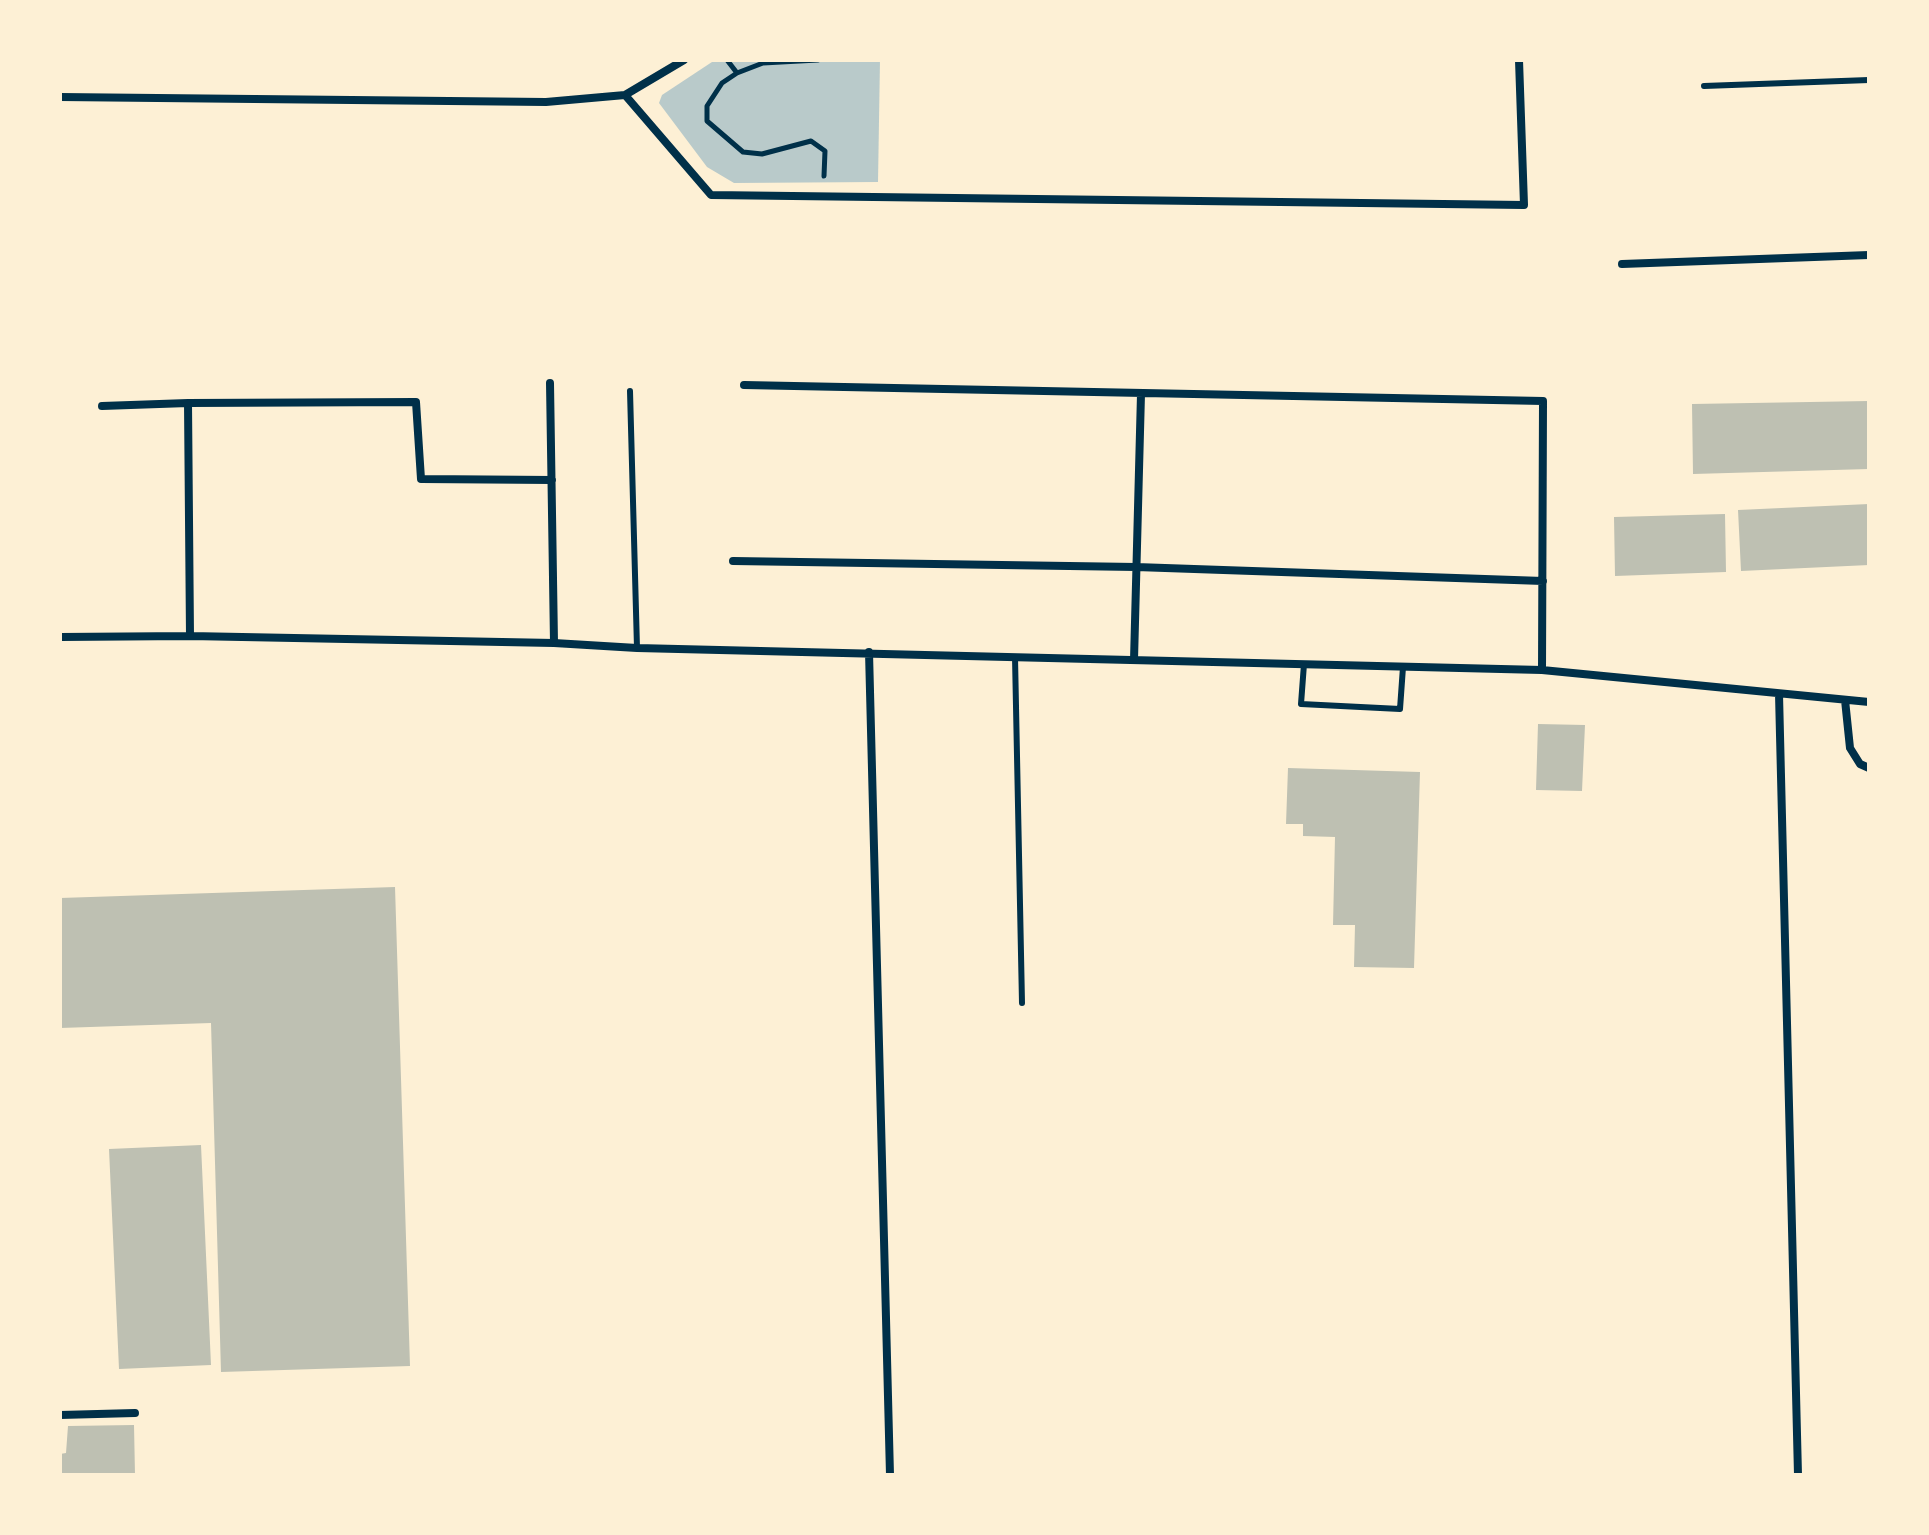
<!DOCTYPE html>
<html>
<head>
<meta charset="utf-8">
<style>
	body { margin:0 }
	#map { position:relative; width:1929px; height:1535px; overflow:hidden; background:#fdf0d5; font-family:Raleway,sans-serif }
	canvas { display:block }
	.frame { position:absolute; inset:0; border:62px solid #fdf0d5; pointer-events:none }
</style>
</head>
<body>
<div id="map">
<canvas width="1929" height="1535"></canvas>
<div class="frame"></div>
</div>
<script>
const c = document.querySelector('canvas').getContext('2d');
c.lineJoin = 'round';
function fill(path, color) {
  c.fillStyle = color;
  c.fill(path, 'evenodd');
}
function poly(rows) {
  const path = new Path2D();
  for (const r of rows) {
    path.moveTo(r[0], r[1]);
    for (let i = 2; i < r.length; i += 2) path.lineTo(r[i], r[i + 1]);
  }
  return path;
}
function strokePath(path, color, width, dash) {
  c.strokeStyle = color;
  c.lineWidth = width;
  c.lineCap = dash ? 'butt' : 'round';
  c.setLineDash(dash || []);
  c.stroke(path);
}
fill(poly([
	[715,60,880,60,878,182,734,183,707,167,659,103,662,95]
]), '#b9caca');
fill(poly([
	[1869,401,1869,469,1693,474,1692,404],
	[1869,504,1869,565,1741,571,1738,510],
	[1725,514,1726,572,1615,576,1614,517],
	[1538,724,1585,725,1582,791,1536,790],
	[1288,768,1420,772,1414,968,1354,967,1355,925,1333,925,1335,837,1303,836,1303,824,1286,824],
	[395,887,410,1366,221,1372,211,1023,60,1028,60,898],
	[201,1145,211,1365,119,1369,109,1149],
	[134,1425,135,1475,60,1475,60,1454,66,1453,68,1426]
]), '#bec0b2');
strokePath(poly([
	[727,60,737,73],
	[818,60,763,63,737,73,722,83,707,106,707,121,743,152,762,154,811,141,825,151,824,176]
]), '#003049', 5);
strokePath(poly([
	[1704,86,1869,80],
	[630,391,637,648],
	[1015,657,1022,1003],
	[1304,664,1301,704,1400,709,1403,667]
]), '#003049', 6);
strokePath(poly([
	[625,95,684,60],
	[60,97,546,102,625,95,711,195,1524,205,1519,60],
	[1622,264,1869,255],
	[550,383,554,643],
	[744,385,1543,401,1542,670],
	[188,403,190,636],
	[102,406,188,403,416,402,421,479,552,480],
	[733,561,1136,567,1543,581],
	[60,637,190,636,554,643,637,648,1542,670,1869,702],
	[869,652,890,1475],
	[1134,660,1141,394],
	[1779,694,1798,1475],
	[1845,700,1850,748,1860,764,1869,768],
	[60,1415,135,1413]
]), '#003049', 8);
</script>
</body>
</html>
